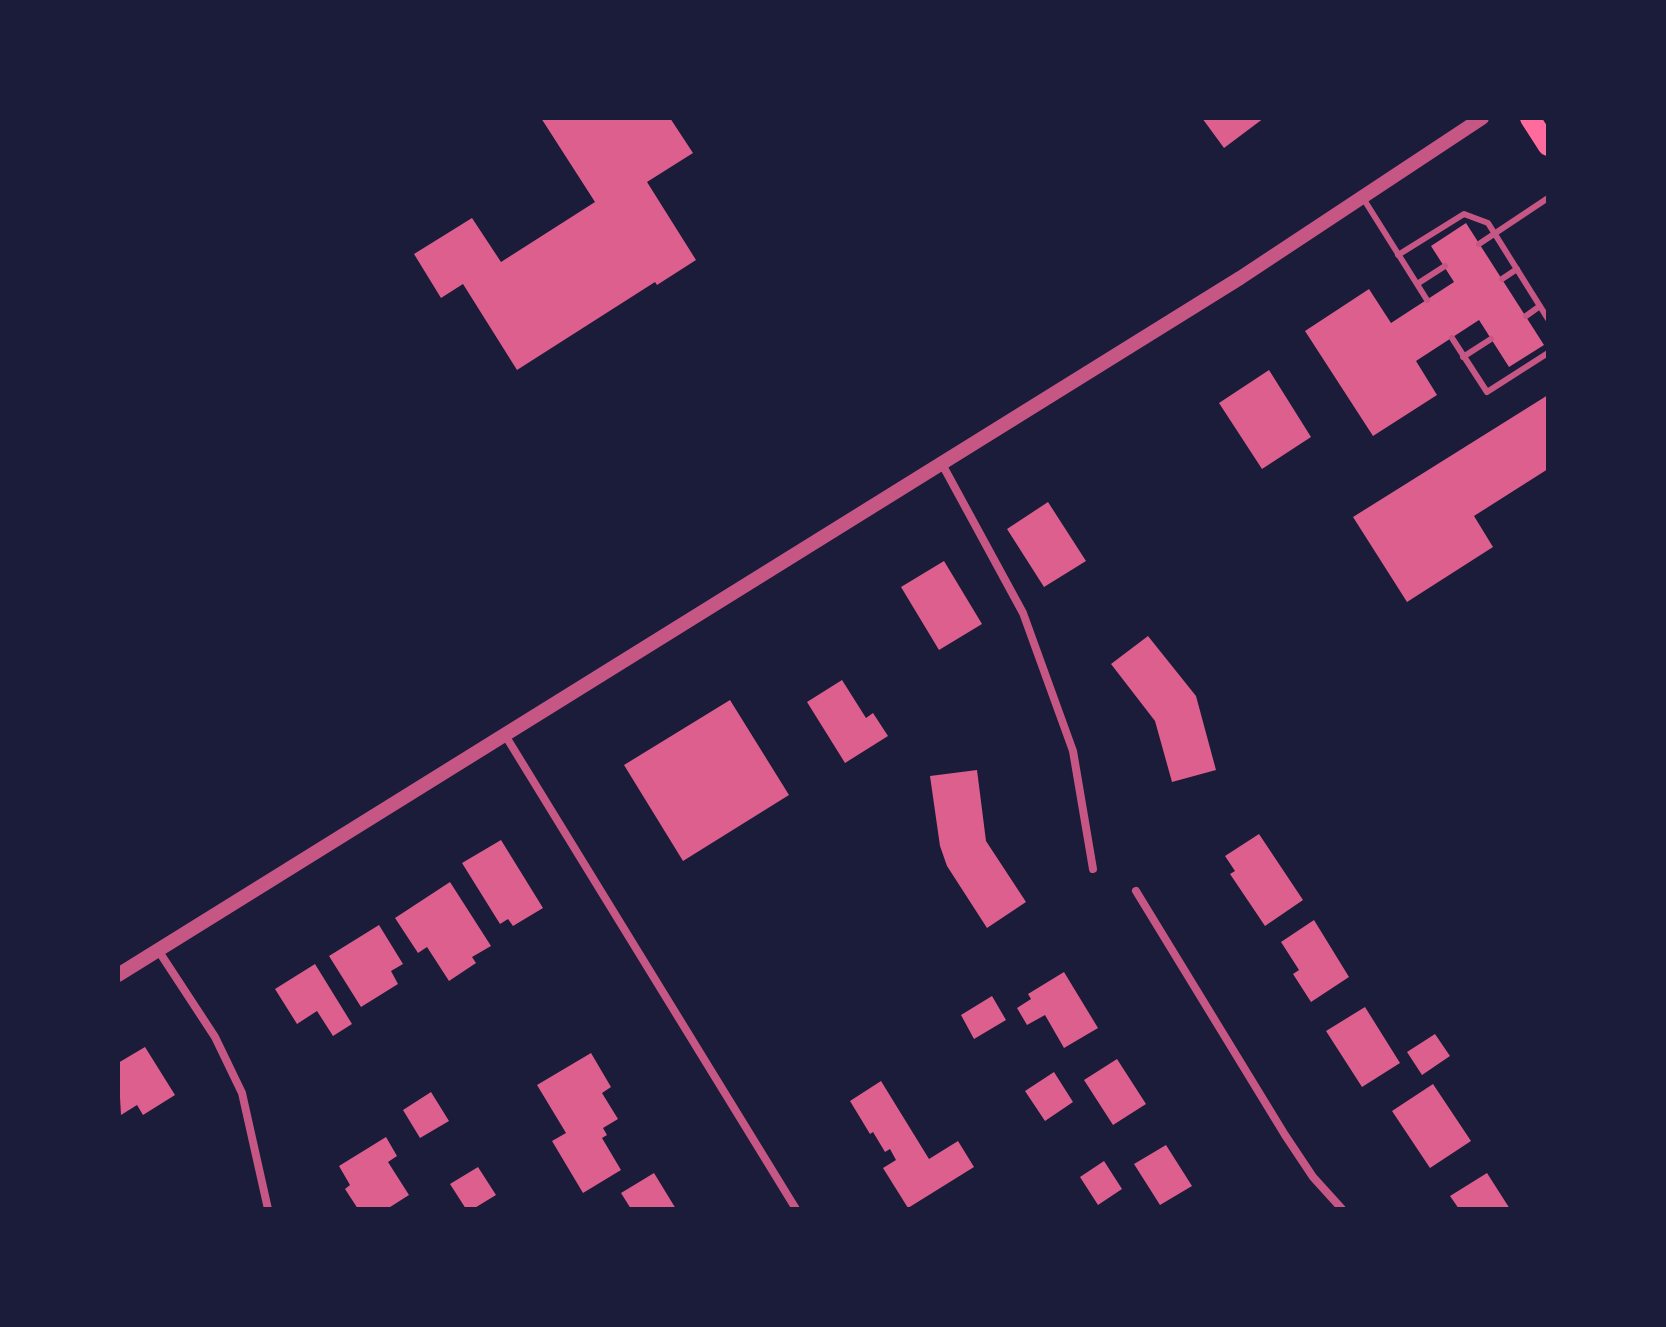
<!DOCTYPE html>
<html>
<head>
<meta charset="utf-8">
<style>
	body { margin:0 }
	#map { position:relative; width:1666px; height:1327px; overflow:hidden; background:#1b1b3a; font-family:Raleway,sans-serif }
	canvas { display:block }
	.frame { position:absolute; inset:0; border:120px solid #1b1b3a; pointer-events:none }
</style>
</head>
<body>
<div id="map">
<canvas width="1666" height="1327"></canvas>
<div class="frame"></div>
</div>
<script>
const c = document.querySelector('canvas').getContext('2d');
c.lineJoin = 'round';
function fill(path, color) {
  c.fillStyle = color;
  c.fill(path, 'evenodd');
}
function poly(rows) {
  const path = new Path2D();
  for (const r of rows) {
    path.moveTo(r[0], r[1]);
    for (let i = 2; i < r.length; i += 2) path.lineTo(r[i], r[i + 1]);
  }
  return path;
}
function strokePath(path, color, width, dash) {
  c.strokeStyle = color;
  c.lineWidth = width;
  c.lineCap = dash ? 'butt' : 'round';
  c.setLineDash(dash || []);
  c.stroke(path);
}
fill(poly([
	[541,118,670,118,693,153,647,182,696,260,657,285,655,282,517,370,463,284,441,298,414,254,472,218,501,262,595,202],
	[1202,118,1264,118,1224,148],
	[1466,223,1544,345,1509,367,1479,320,1416,361,1437,395,1373,436,1305,331,1369,289,1391,323,1454,282,1431,246],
	[1269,370,1311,437,1262,469,1219,403],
	[1548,395,1548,469,1474,516,1493,547,1407,602,1353,517],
	[1048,502,1086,561,1044,587,1007,529],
	[944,561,982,624,939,650,901,587],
	[1148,636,1196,696,1216,770,1172,782,1155,721,1111,664],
	[842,680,866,718,873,713,888,736,845,763,807,702],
	[730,700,789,795,683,861,624,765],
	[977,770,986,841,1026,902,987,928,947,866,940,846,930,776],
	[1259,834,1303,900,1265,926,1230,874,1235,871,1225,856],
	[501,840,543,908,513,926,508,919,500,924,462,863],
	[450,882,491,946,472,957,476,963,449,981,427,947,418,953,395,918],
	[1314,920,1349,977,1311,1002,1293,974,1299,970,1281,942],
	[379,925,403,964,391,971,398,984,361,1007,329,956],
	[315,964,352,1024,333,1036,317,1011,297,1024,275,989],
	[1064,972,1098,1028,1064,1048,1045,1015,1027,1025,1017,1008,1031,999,1028,994],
	[992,996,1006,1020,974,1039,961,1015],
	[1365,1007,1400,1063,1362,1087,1326,1031],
	[1435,1034,1450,1056,1422,1075,1407,1052],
	[145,1047,175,1095,143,1115,137,1105,121,1115,118,1063],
	[591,1053,611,1087,602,1093,618,1119,603,1128,607,1135,602,1138,621,1170,583,1193,552,1141,566,1133,537,1085],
	[1117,1059,1146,1104,1113,1125,1084,1080],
	[1054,1072,1073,1102,1045,1121,1025,1091],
	[881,1081,929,1159,958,1141,974,1167,908,1208,883,1168,896,1160,890,1149,885,1152,873,1132,870,1134,850,1101],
	[1433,1084,1471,1141,1430,1168,1392,1111],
	[431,1092,449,1121,420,1138,403,1110],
	[386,1137,397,1156,388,1162,409,1195,387,1209,358,1209,345,1189,350,1185,339,1166],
	[1166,1145,1192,1186,1160,1205,1134,1164],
	[1104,1161,1122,1189,1098,1205,1080,1177],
	[478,1167,496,1195,473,1209,466,1209,450,1184],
	[654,1173,676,1209,631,1209,621,1193],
	[1487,1173,1510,1209,1459,1209,1450,1196]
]), '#dd5f8e');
strokePath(poly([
	[1363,198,1427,300],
	[1479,244,1548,198],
	[1398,255,1464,214,1488,223,1548,319],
	[1502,279,1517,269],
	[1417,284,1445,266],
	[1526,316,1540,306],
	[1452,338,1487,392,1548,353],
	[1463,357,1491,339]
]), '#c65784', 6);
strokePath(poly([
	[942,464,1023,613,1073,751,1093,869],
	[505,735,796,1209],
	[1136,891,1285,1135,1313,1177,1342,1209],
	[158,950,215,1037,242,1093,268,1209]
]), '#c65784', 8);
strokePath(poly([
	[118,975,1240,278,1482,118]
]), '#c65784', 14);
strokePath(poly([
	[1530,118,1548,146]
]), '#ff6b9d', 20);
</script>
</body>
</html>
